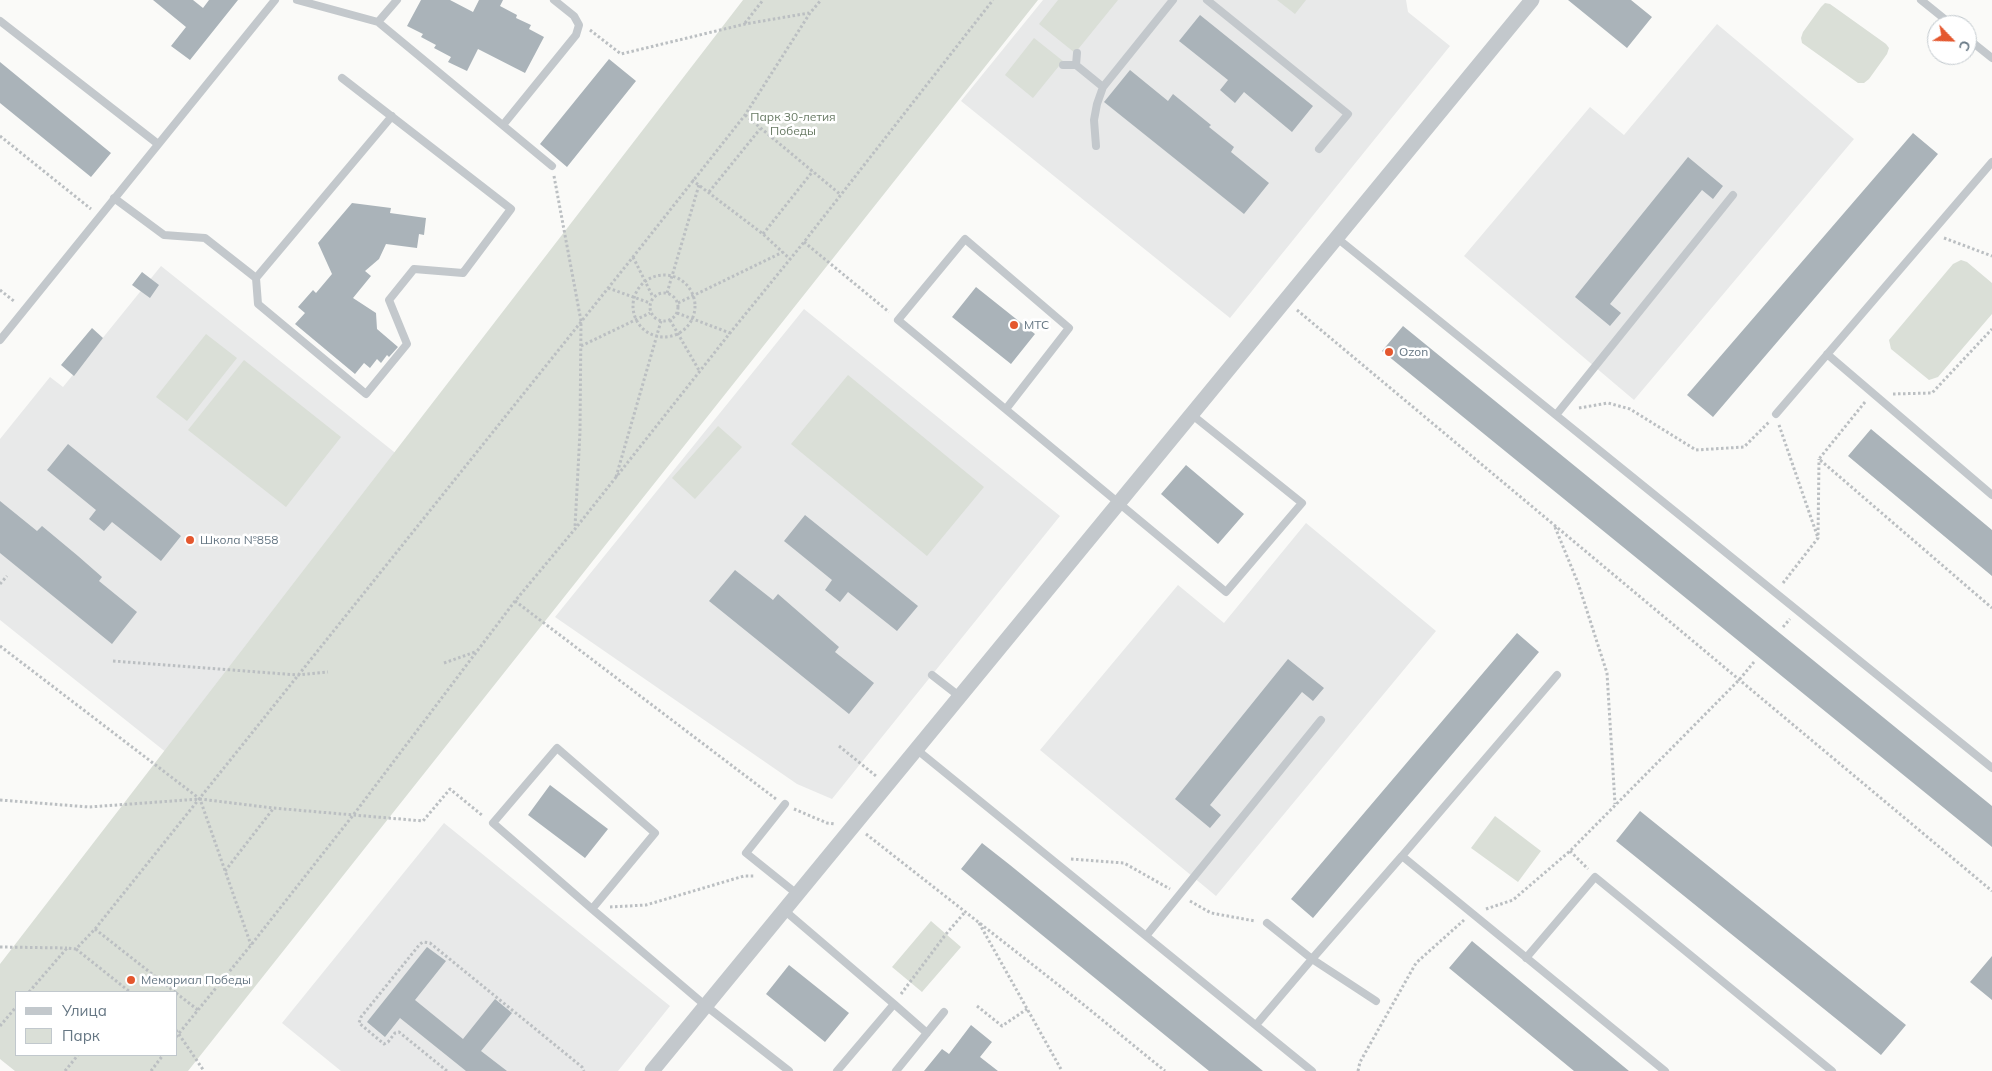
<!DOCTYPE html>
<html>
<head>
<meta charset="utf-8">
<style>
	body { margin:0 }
	#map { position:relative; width:1992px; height:1071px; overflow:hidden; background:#fafaf8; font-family:Mulish,sans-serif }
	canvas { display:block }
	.legend { position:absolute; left:15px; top:991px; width:162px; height:65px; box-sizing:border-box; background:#fff; border:1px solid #c1c8cd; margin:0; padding:6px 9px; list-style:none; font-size:15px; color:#657683 }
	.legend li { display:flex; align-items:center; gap:10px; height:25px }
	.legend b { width:25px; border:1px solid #c1c8cd }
	.north { position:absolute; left:1927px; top:15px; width:50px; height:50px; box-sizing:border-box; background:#fff; border:1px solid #c1c8cd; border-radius:50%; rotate:114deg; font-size:14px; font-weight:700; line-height:20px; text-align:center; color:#657683 }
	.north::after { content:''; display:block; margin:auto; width:18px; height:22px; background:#e4572e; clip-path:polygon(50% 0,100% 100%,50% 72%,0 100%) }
</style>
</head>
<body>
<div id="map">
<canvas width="1992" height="1071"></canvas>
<ul class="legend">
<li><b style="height:6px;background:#c3c8cc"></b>Улица</li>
<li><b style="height:14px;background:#dadfd7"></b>Парк</li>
</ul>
<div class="north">С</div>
</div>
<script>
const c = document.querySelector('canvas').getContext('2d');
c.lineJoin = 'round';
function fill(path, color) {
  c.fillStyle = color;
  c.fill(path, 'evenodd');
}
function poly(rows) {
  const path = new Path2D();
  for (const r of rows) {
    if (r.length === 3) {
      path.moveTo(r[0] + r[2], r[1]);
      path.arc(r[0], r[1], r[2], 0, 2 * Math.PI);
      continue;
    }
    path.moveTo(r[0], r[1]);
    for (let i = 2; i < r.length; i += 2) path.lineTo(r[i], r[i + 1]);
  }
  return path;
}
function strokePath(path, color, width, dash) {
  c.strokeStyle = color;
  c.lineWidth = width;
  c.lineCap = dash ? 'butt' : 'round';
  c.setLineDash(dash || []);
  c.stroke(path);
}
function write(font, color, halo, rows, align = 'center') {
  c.font = font + ' Mulish,sans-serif';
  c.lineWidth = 5;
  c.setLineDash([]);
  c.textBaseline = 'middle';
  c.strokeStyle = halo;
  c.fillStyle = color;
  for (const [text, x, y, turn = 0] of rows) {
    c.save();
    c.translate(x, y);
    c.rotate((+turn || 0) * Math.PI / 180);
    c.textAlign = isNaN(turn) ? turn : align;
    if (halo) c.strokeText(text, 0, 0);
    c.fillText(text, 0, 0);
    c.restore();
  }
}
fill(poly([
	[1043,0,1406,0,1408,12,1450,46,1230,318,961,101],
	[1717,24,1854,139,1634,400,1464,256,1590,107,1624,135],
	[161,266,428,479,172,757,0,620,0,439,50,377,63,387],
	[804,309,1060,516,832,799,797,784,555,617],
	[1306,523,1436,631,1216,896,1040,750,1178,585,1224,623],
	[444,823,670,1006,618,1071,341,1071,282,1023]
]), '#e8e9e9');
fill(poly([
	[743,0,1038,0,188,1071,15,1071,0,1059,0,964],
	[16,992,176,992,176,1055,16,1055],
	[1058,0,1118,0,1075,53,1039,24],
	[1277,0,1306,0,1295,14],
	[1825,3,1830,4,1886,44,1889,48,1887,54,1869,79,1864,83,1858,83,1802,43,1801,38,1803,32,1821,7],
	[1034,38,1063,61,1033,98,1005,75],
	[1961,260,1967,262,1992,283,1992,314,1938,377,1929,380,1891,349,1889,340,1953,264],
	[206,334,237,358,187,421,156,397],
	[244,360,341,437,286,507,188,430],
	[848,375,984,487,927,556,791,444],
	[718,426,742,447,695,499,672,478],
	[1495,816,1541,851,1518,882,1471,848],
	[931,921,961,947,922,992,892,967]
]), '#dadfd7');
fill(poly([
	[153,0,193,0,203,8,209,0,238,0,190,60,171,46,186,27],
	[421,0,450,0,473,12,479,0,503,0,500,6,517,15,516,18,531,25,529,29,544,37,525,73,478,49,467,71,448,62,451,57,434,48,436,45,421,37,423,34,407,26],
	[1568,0,1631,0,1652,17,1627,48],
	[1200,15,1313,106,1292,132,1244,92,1235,103,1220,90,1228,80,1179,41],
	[609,59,636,81,567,167,540,144],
	[0,62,111,153,91,177,0,103],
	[1130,70,1168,101,1173,94,1211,125,1209,127,1234,147,1231,152,1269,183,1244,214,1104,102],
	[1913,133,1938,154,1713,417,1687,395],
	[1688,157,1723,186,1713,199,1702,190,1610,304,1621,313,1610,326,1575,297],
	[352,203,391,208,390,213,426,218,424,235,419,234,417,248,386,244,379,259,365,271,371,276,353,298,376,313,377,329,398,347,389,357,387,355,381,363,377,359,370,368,364,363,355,374,295,324,305,313,298,307,313,290,316,293,332,274,318,243],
	[142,272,159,285,150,298,132,285],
	[976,287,1035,334,1011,364,952,317],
	[1403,326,1992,806,1992,847,1382,351],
	[92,328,103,338,74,376,61,365],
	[1871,429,1992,530,1992,576,1848,456],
	[68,444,181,536,161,561,112,522,104,531,89,519,96,510,47,470],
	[1186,465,1244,514,1218,544,1161,494],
	[0,501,37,531,42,526,78,556,102,577,99,581,137,612,112,644,0,553],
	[805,515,918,606,897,631,848,592,840,602,825,590,832,580,784,541],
	[735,570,773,600,778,594,839,647,835,652,874,683,849,714,709,601],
	[1517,633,1539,652,1313,918,1291,899],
	[1288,659,1324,688,1313,701,1302,692,1210,805,1221,815,1210,828,1175,799],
	[550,785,608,829,585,858,528,815],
	[1640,811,1906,1025,1881,1055,1616,841],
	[982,843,1010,865,1263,1071,1209,1071,961,869],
	[1472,941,1629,1071,1574,1071,1449,968],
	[427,947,446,961,415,1000,463,1039,495,999,512,1013,481,1051,507,1071,466,1071,400,1018,385,1037,367,1022],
	[1992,956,1992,1000,1970,982],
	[789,965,849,1013,825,1042,766,994],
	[971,1025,992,1042,980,1057,998,1071,924,1071,942,1049,949,1054]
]), '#aab3b9');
strokePath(poly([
	[745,23,763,0],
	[590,30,621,54,745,24,809,13],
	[745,115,841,195],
	[0,136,91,209],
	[554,176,581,321,580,432,575,527],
	[692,180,763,234,790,259],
	[709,192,760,129],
	[763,234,813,171],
	[1944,238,1992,256],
	[804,242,889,312],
	[633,257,653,297],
	[664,306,31],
	[608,288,650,303],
	[0,290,15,302],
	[664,307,14],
	[667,293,699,185],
	[678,303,783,252],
	[1297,310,1992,891],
	[677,313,730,333],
	[670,320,700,372],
	[581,346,650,313],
	[1893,394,1932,393,1992,329],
	[1865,402,1819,459,1992,608],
	[1579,408,1608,403,1630,409,1696,450,1744,447,1769,422],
	[1779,425,1818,538],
	[616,477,661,321],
	[1555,527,1578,583,1607,673,1615,804],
	[1783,583,1818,538,1819,459],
	[0,584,7,576],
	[515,601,776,799],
	[1783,627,1790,619],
	[0,646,200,799,251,945],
	[113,661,298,675,328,672],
	[444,663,475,652],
	[839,746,876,776],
	[0,800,89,807,200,799,273,808,423,821,450,789,483,816],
	[794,809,827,823,835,824],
	[866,834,1084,1005,1165,1071],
	[1570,851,1588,869],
	[1071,859,1124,863,1170,889],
	[225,871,273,809],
	[1190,901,1211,913,1255,921],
	[610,907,646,905,744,876,754,876],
	[1486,909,1513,900,1570,851,1739,680,1754,662],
	[979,923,1062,1071],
	[95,929,175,992],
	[0,947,67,948],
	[76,949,130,992],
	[29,992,67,948,76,949,95,929,633,257,745,115,810,13,821,0],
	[176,993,198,1010],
	[901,994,946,934,965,912],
	[977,1006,1002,1026,1027,1009],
	[0,1026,16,1007],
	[176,1030,204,1071],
	[176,1037,251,945,354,814,515,601,575,529,730,333,804,242,993,0],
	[65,1071,78,1055],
	[151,1071,163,1055],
	[447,1071,399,1032,395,1033,388,1042,384,1044,359,1023,361,1017,420,944,423,942,430,943,582,1067,584,1071],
	[1358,1071,1360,1062,1416,963,1464,920]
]), '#bbbfc2', 3, [2.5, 2.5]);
strokePath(poly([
	[297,0,378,22,552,166],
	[1207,0,1348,114,1319,149],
	[1921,0,1952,25],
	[0,21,158,144],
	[378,22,397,0],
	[1967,38,1992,58],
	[1063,65,1076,65,1103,87],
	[1076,65,1077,53],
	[503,125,576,35,579,25,574,16,554,0],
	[1096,146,1094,120,1097,104,1103,87,1173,0],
	[114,198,164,235,205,238,256,278,392,116],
	[1337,238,1992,768],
	[256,278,258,304,366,394,407,344,389,300,414,269,463,273,511,209,342,78],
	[0,340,275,0],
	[1827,354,1992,495],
	[1006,409,1069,328,965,239,898,320,1226,592,1302,503,1191,414],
	[1776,414,1992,162],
	[1556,415,1733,195],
	[932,675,959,696],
	[1557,675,1402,856,1665,1071],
	[916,749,1312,1071],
	[785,804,746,853,797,894],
	[592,909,655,833,557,748,493,823,592,909,706,1006,789,1071],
	[784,910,894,1004,837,1071],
	[1146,936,1321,720],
	[1526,958,1595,877,1832,1071],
	[1376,1001,1312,959,1402,856],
	[894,1004,927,1033],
	[1256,1025,1312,959,1267,923],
	[896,1071,944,1012]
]), '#c3c8cc', 8);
strokePath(poly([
	[652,1071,1532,0]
]), '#c3c8cc', 15);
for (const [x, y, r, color] of [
	[1014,325,5,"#e4572e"],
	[1389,352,5,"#e4572e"],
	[190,540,5,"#e4572e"],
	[131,980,5,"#e4572e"]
]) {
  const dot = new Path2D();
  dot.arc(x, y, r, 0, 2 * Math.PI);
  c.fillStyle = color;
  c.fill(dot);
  strokePath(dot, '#fff', 2);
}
write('12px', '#687a64', '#fff', [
	["Парк 30-летия",793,117],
	["Победы",793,131]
]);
write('12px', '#657683', '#fff', [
	["МТС",1024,325],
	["Ozon",1399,352],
	["Школа №858",200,540],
	["Мемориал Победы",141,980]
], 'left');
</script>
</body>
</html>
